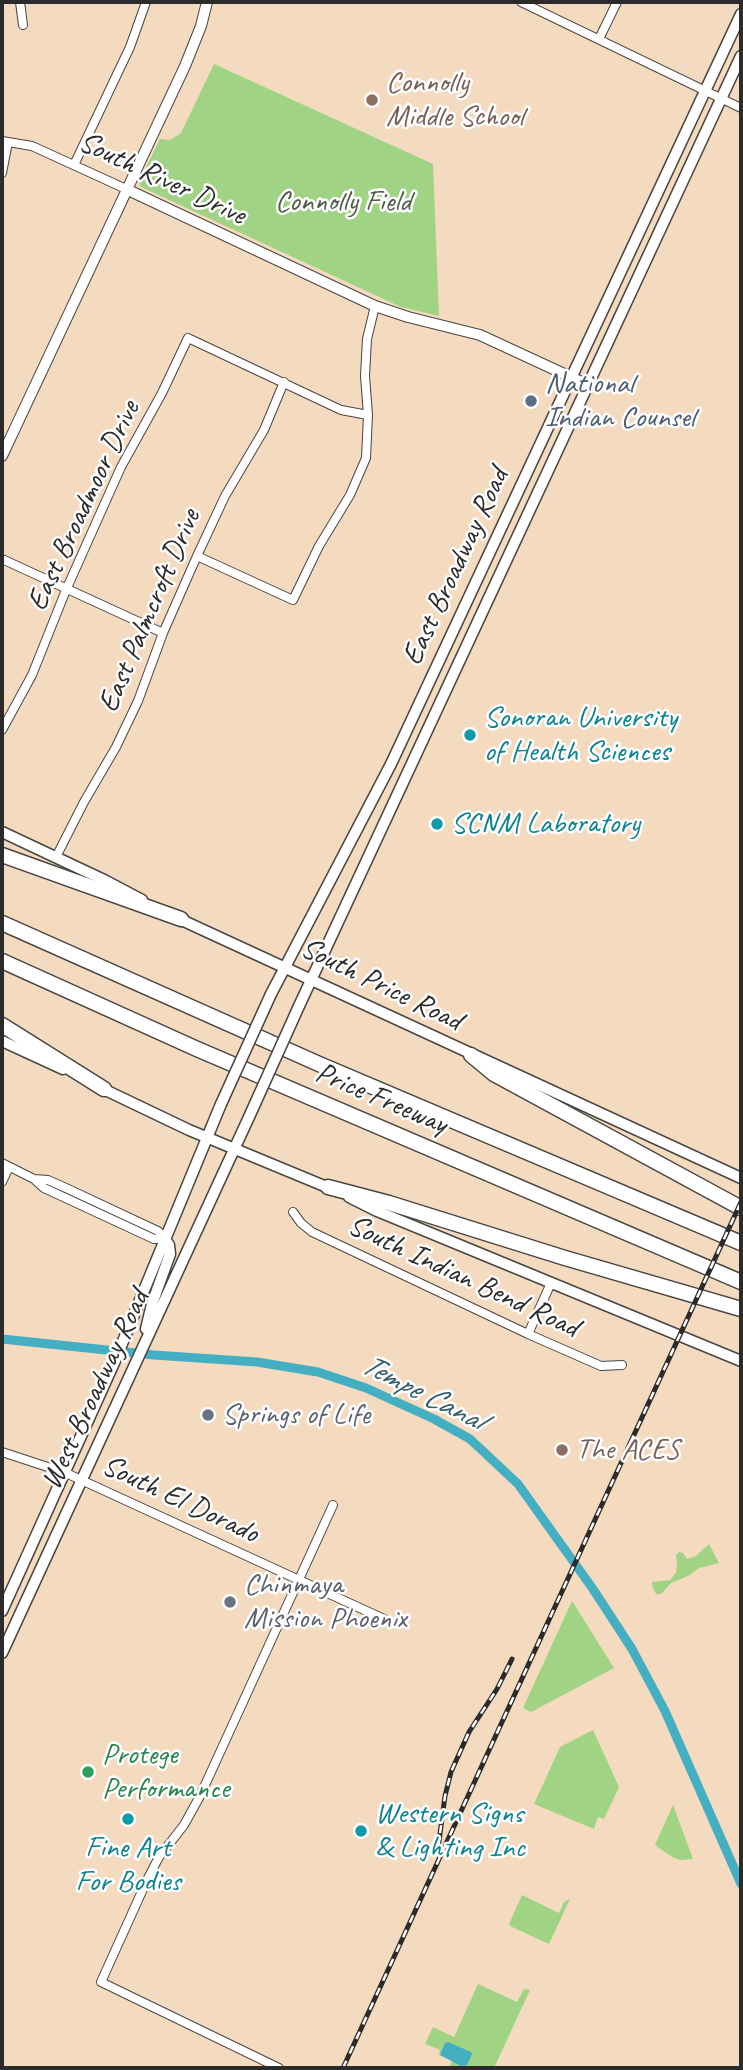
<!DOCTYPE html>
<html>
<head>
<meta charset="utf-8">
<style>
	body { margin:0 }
	#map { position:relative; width:743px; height:2070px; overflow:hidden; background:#f4dabe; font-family:Caveat,sans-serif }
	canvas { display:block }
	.frame { position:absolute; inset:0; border:4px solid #2b2b2b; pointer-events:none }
</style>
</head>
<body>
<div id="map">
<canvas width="743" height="2070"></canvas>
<div class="frame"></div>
</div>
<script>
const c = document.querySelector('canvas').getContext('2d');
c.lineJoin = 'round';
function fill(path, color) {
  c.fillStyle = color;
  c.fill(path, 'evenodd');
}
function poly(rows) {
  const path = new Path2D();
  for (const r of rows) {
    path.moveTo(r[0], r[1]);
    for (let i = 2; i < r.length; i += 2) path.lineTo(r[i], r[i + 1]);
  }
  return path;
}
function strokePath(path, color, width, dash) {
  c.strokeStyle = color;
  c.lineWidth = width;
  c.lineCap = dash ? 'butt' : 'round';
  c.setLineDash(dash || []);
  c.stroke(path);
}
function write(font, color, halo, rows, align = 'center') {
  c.font = font + ' Caveat,sans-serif';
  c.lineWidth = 5;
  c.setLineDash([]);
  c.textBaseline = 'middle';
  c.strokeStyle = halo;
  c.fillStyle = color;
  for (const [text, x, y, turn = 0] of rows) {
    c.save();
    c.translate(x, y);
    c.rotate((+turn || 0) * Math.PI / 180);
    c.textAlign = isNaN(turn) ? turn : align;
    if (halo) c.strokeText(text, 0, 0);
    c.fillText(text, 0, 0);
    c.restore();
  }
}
fill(poly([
	[214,64,433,164,439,316,401,307,141,187,139,182,160,139,170,140,181,133],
	[709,1544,719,1563,699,1568,690,1575,671,1583,661,1594,656,1594,652,1586,652,1582,670,1580,676,1573,677,1565,676,1555,679,1552,683,1553,687,1559,696,1556],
	[572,1601,614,1668,531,1712,523,1708],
	[593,1730,619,1787,604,1819,598,1817,594,1829,534,1804,560,1747],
	[673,1805,693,1859,680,1860,672,1857,655,1845],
	[522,1895,559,1913,564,1902,570,1899,549,1944,510,1926,509,1924],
	[478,1984,517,2002,524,1989,530,1990,494,2068,449,2068,452,2061,439,2055,440,2050,425,2044,433,2027,454,2037]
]), '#a0d484');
fill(poly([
	[448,2042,471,2052,472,2054,467,2065,461,2066,440,2055,445,2043]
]), '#44aec3');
strokePath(poly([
	[2,1339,154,1355,257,1362,318,1372,366,1388,434,1419,470,1439,518,1484,593,1589,632,1649,665,1711,741,1884]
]), '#44aec3', 9);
const minor = poly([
	[20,2,23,25],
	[521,2,741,108],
	[599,39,617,2],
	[2,141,32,146,126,189],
	[74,165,130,47,146,2],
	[2,173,8,142],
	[197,556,293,600,319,546,350,495,366,458,368,415,365,376,367,339,375,306],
	[2,559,163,633],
	[2,730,32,675,66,590,121,467,162,393,188,338,341,410,368,415],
	[56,857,84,802,116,747,138,701,163,633,197,556,225,496,264,430,284,382],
	[2,1163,34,1179,44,1188,154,1239,165,1239],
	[34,1179,48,1180,66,1188,158,1231,165,1239],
	[2,1182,9,1167],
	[293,1212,301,1223,312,1232,528,1334,601,1366,622,1365],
	[528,1334,551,1283],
	[2,1452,66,1473,384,1619],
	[279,2068,101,1982,148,1878,159,1857,184,1825,200,1796,333,1505]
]);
const tertiary = poly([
	[126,189,375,306,408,317,480,335,588,385],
	[2,456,185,66,201,26,207,2]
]);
const secondary = poly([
	[2,832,104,880,142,900],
	[175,917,741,1178],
	[271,994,391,764,741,14],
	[299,1006,741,56],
	[2,1041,63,1069],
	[99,1087,189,1130,334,1190],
	[349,1197,377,1211,741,1361],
	[146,1329,152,1304,170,1254,169,1245,165,1239],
	[2,1611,114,1363,221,1104],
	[2,1653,249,1117]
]);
const motorway = poly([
	[2,855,181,919],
	[2,923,319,1064,741,1243],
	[2,961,197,1049,741,1282],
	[2,1025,104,1089],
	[471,1055,494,1074,741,1208],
	[328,1187,389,1203,565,1258,741,1309]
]);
strokePath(minor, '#494541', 10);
strokePath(tertiary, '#494541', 12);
strokePath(secondary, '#494541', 13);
strokePath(motorway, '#494541', 17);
strokePath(minor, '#fff', 8);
strokePath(tertiary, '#fff', 10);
strokePath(secondary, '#fff', 10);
strokePath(motorway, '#fff', 14);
const rail = poly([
	[438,1849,445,1796,451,1772,469,1732,497,1689,512,1659],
	[343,2068,741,1202]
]);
strokePath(rail, '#2b2b2b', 5);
strokePath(rail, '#fff', 2.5, [8]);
const secondaryBridge = poly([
	[221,1104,271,994],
	[249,1117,299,1006]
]);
strokePath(secondaryBridge, '#494541', 13, []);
strokePath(secondaryBridge, '#fff', 10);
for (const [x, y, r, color] of [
	[372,100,7,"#8d6e63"],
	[531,401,7,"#5c6f8a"],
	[470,735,7,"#0f9aa8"],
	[437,824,7,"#0f9aa8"],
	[208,1415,7,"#6b7280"],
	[562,1450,7,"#8d6e63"],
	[230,1602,7,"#6b7280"],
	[88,1772,7,"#2e9e5b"],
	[128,1819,7,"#0f9aa8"],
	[361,1831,7,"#0f9aa8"]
]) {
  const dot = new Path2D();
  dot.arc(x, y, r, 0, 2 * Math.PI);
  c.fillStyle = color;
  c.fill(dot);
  strokePath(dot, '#fff', 2.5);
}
write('30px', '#785e54', '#fff', [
	["Connolly",386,83],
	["Middle School",386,117],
	["The ACES",576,1450]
], 'left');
write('30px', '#2b2b2b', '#fff', [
	["South River Drive",162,179,25],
	["East Broadmoor Drive",84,506,-65],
	["East Broadway Road",456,567,-65],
	["East Palmcroft Drive",150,611,-67],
	["South Price Road",381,985,26],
	["Price Freeway",381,1099,23],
	["South Indian Bend Road",463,1277,25],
	["West Broadway Road",96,1390,-65],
	["South El Dorado",180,1500,25]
]);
write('30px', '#4e5e46', '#fff', [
	["Connolly Field",343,202]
]);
write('30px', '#4e5e75', '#fff', [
	["National",545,384],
	["Indian Counsel",545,418]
], 'left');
write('30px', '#0d838f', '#fff', [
	["Sonoran University",484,718],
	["of Health Sciences",484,752],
	["SCNM Laboratory",451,824],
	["Western Signs",375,1814],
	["& Lighting Inc",375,1848],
	["Fine Art",128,1848,"center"],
	["For Bodies",128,1882,"center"]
], 'left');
write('30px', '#5b616d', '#fff', [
	["Springs of Life",222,1415],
	["Chinmaya",244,1585],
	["Mission Phoenix",244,1619]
], 'left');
write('30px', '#27864d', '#fff', [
	["Protege",102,1755],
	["Performance",102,1789]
], 'left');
write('italic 32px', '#355f68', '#fff', [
	["Tempe Canal",422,1393,27]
]);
</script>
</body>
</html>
